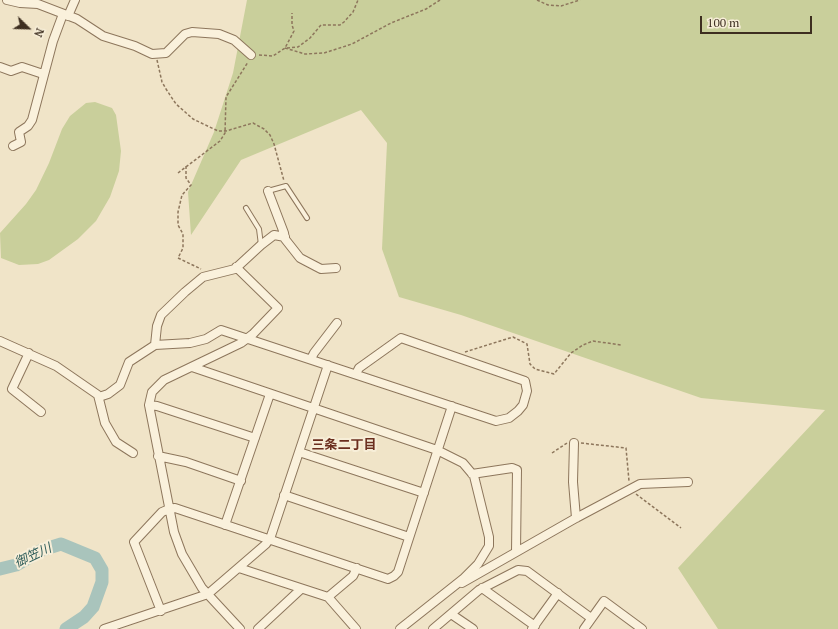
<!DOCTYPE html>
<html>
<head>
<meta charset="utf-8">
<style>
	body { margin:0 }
	#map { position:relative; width:838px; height:629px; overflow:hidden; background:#f0e4c8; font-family:"PT Serif",serif }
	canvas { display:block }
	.north { position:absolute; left:8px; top:8px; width:40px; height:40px; -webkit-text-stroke:3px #f7eed8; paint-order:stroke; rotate:113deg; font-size:11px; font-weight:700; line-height:16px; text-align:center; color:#3d2e20 }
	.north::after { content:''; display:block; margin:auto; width:14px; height:18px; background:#3d2e20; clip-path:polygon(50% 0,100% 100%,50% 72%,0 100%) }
	.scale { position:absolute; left:700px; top:16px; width:112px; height:18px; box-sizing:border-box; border:2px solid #3d2e20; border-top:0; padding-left:5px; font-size:12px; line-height:14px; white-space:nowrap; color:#3d2e20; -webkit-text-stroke:3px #f7eed8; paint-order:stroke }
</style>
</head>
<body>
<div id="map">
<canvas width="838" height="629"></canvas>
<div class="north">N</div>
<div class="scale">100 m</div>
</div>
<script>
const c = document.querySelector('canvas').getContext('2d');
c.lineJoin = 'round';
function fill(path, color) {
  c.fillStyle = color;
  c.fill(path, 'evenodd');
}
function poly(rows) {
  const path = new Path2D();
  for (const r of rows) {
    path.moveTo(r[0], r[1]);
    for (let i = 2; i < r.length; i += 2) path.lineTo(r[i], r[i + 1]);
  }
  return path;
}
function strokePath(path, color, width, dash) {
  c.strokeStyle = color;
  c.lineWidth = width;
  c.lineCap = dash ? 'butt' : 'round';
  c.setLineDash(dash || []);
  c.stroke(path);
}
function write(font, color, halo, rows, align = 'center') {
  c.font = font + ' "PT Serif","Noto Sans JP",serif';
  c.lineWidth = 4;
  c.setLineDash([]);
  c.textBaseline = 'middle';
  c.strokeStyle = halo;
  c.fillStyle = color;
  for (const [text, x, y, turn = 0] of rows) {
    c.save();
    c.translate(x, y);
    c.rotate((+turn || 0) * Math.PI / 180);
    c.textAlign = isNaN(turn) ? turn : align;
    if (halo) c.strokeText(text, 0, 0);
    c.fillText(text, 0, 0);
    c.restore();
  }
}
fill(poly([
	[247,0,838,0,838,629,718,629,678,568,825,410,701,398,461,315,399,297,382,249,387,143,361,110,241,160,191,235,188,192,214,132,233,73],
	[95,102,112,108,116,115,121,151,119,171,110,197,96,221,78,239,49,260,38,264,19,265,1,258,0,233,26,204,36,190,49,163,62,129,70,116,86,103]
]), '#c9cf9b');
strokePath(poly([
	[0,569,16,565,42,550,61,544,95,558,102,570,102,582,93,607,84,617,66,629]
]), '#a9c4bc', 13);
const service = poly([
	[268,191,286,186,307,218],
	[246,208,259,229,261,245]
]);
const minor = poly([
	[7,0,20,3,38,4,77,19,103,36,135,46,152,54,166,53,185,34,192,32,219,34,234,40,251,55],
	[68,16,75,0],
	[0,67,11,71,22,67,43,74],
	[13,146,21,142,19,132,28,126,32,120,53,41,63,14],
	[268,191,284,233,285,239,300,258,321,269,336,268],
	[236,267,278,308,253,334,241,343,164,380,152,392,149,405,174,532,182,554,202,588,240,629],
	[0,341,56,366,98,395,105,423,116,442,133,453],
	[155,345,157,326,161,315,185,292,203,277,235,269,261,245,274,235,285,237],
	[29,353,12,389,41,412],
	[311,359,314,353,337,323],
	[192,367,437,450,463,463,474,476,489,537,489,546,478,564,463,579,400,629],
	[99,397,108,394,120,385,129,362,155,345,190,343,206,339,221,330,496,421,509,418,518,411,523,405,527,391,525,381,401,338,359,368,356,374],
	[149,405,157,406,255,438],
	[574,443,573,482,576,518],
	[299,452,424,493],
	[158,456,186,462,241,481],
	[472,474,512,468,517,470,516,552],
	[284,495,409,537],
	[225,525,270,394],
	[239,568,328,597,356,629],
	[462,583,576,518,640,484,688,482],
	[482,588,535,626],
	[328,597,353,576,357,568],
	[161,611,134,542,162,512,169,509,175,508,388,579,394,576,398,572,452,406],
	[451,614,473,629],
	[104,629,208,594,266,544,271,536,328,365],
	[258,629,301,589],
	[433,629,479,590,518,570,527,571,591,618],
	[532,629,558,593],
	[584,629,604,601,642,629]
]);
strokePath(service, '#8d765c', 6);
strokePath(minor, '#8d765c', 10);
strokePath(poly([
	[537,0,548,5,561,6,580,0],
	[285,48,305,54,324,53,352,44,391,23,426,9,440,0],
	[287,48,298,47,310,38,321,25,340,25,344,22,353,12,358,0],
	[259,55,273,56,285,48,294,31,292,25,292,13],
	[157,60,162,82,166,89,176,104,193,119,218,131,226,131,253,123,264,129,270,135,274,144,284,181],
	[186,166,186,178,191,185,182,195,178,212,178,225,183,234,183,248,178,258,201,269],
	[178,173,220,141,225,133,226,97,248,62],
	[465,352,513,337,527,344,530,364,535,369,554,374,571,353,583,345,593,341,621,345],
	[581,443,626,448,629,481],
	[552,453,567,443],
	[636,494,681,528]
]), '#8d765c', 1.5, [3, 2]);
strokePath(service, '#faf1dc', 4);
strokePath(minor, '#faf1dc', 8);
write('bold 13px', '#6b2e1e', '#f7eed8', [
	["三条二丁目",344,445]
]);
write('italic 13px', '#2f5d5a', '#f7eed8', [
	["御笠川",33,556,-25]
]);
</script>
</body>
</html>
